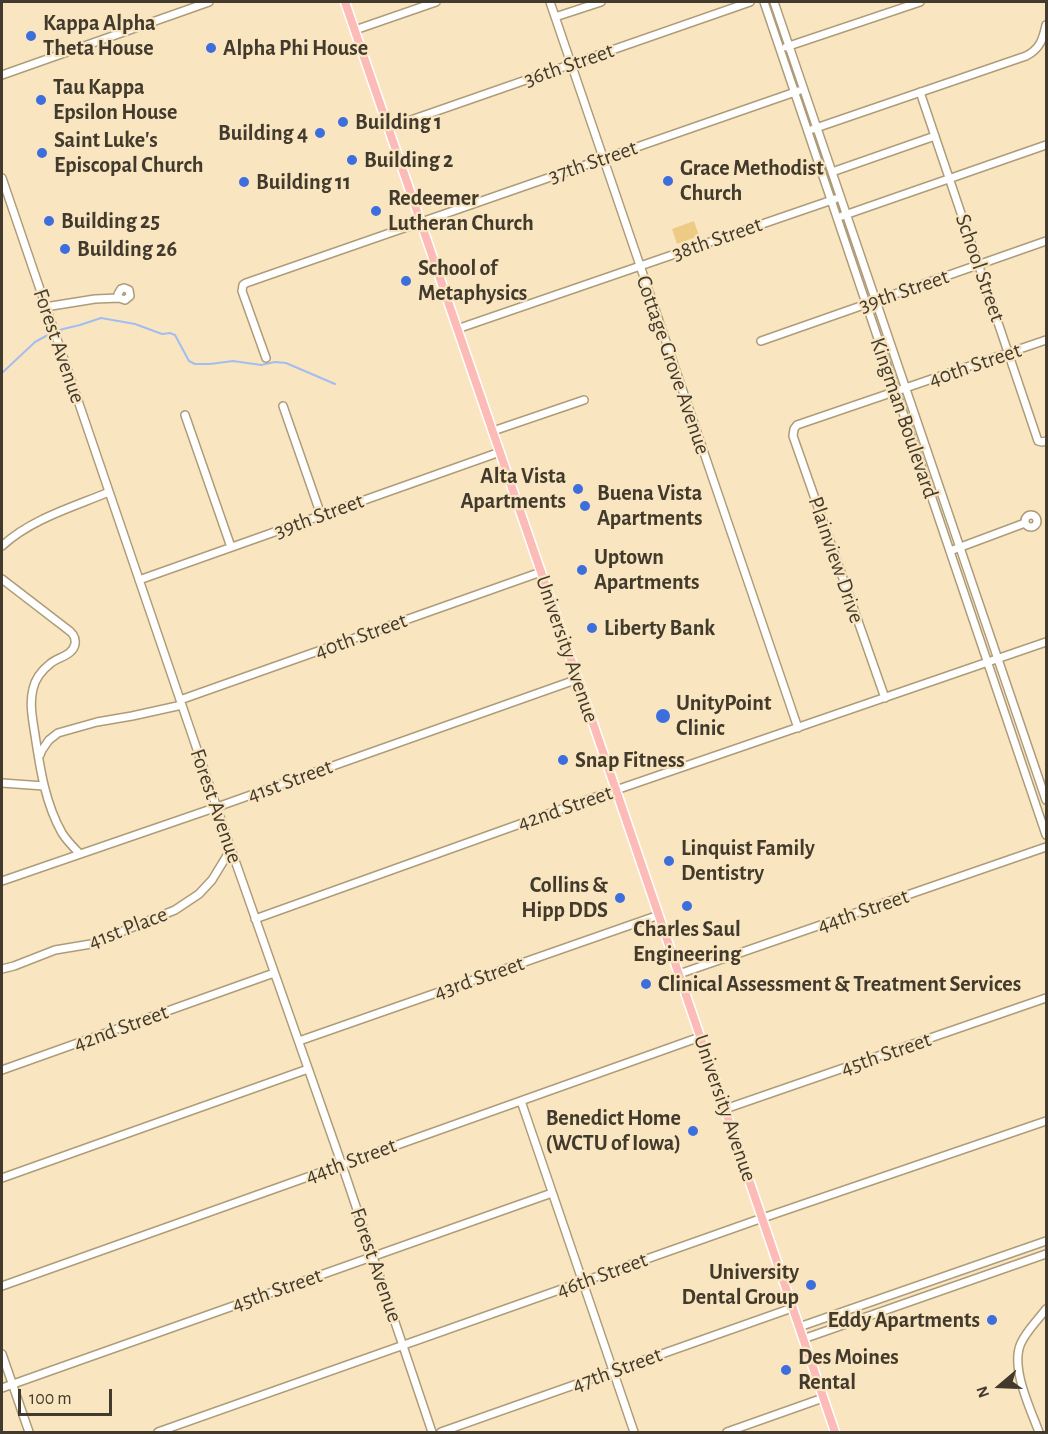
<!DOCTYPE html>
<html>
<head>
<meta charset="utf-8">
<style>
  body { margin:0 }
  #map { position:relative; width:1048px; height:1434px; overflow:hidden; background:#f9e6c1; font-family:"Alegreya Sans",sans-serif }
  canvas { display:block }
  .frame { position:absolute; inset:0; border:3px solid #423a2c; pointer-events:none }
  .north { position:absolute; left:970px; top:1356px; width:60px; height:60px; -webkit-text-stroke:4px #f9e6c1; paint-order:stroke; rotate:251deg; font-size:16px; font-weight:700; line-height:24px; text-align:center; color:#423a2c }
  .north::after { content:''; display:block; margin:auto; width:21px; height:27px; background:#423a2c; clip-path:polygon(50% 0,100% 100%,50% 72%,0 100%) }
  .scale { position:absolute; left:18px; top:1389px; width:94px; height:27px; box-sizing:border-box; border:3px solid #423a2c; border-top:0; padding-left:8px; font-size:18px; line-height:21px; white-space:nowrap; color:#423a2c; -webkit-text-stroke:4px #f9e6c1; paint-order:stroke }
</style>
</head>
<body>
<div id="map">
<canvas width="1048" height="1434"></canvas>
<div class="frame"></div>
<div class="north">N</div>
<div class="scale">100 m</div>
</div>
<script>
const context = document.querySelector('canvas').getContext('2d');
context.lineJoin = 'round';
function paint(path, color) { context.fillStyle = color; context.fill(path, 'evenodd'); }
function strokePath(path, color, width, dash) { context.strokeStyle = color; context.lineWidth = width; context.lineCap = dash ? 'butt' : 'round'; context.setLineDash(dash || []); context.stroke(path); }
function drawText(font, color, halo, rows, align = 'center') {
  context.font = font + ' "Alegreya Sans",sans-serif'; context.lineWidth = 4.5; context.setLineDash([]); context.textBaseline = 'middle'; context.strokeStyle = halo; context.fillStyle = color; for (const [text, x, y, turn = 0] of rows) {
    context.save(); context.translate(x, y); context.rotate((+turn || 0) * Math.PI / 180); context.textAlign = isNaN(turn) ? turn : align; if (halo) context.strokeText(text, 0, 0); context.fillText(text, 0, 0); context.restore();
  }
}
paint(new Path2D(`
  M 694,221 L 699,236 L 677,244 L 672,229 Z`), '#eecb84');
strokePath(new Path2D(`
  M 2,373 L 35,342 L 46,336 L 63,329 L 80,325 L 101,318 L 135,324 L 162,334 L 170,333 L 175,335 L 189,361 L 195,364 L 210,364 L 233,361 L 261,365 L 275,362 L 286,363 L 335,384`), '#a3bdf0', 2);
const minor = new Path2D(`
  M 550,2 L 798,728
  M 764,2 L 1046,835
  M 774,2 L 1046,800
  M 555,17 L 601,2
  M 355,30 L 436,2
  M 786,47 L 920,2
  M 2,75 L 209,2
  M 920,92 L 1038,441 L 1042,442 L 1046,441
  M 388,128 L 750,2
  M 813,129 L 1026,56 C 1040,49 1043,39 1046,25
  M 832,172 L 935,136
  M 2,178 L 231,849 L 342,1165 L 432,1432
  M 842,216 L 1046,145
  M 45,307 L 95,299 L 119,298 L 125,300 L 130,296 L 129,290 L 124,288 L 121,289 L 118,294 L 119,298
  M 457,329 L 835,199
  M 761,341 L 1046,241
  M 266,358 L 242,291 L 243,285 L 246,283 L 798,91
  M 283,406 L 321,515
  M 185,415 L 231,547
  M 493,431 L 584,400
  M1025 521a6 6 0 1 1 12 0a6 6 0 1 1-12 0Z
  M 2,546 C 31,519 73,507 109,492
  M 950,551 L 1025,523
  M 2,579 L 67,629 C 73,633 76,637 75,644 C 73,655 59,657 51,663 C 42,670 35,679 33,689 C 29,704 33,721 35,735 C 40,768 45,803 62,833 C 67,841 74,848 80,854
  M 139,580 L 500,452
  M 885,698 L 793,436 L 794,429 L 797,425 L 1046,340
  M 180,700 L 541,572
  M 40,755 L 42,750 L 49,740 L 58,733 L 65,731 L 97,722 L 132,716 L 182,705
  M 2,783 L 44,786
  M 2,881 L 217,807 L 578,679
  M 255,919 L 584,801 L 1046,642
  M 2,969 L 14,966 L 55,950 L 91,944 L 175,910 L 199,894 L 212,880 L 231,849
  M 679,974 L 1046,847
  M 299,1041 L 659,915
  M 2,1070 L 274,973
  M 521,1101 L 634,1432
  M 725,1109 L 1046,998
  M 2,1178 L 308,1069
  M 2,1286 L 700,1037
  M 799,1327 L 1046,1241
  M 803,1339 L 1046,1254
  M 2,1354 L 29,1432
  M 2,1388 L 552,1193
  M 158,1432 L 754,1221 L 1046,1121
  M 441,1432 L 792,1308
  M 727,1432 L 823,1398
  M 1039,1432 C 1030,1408 1010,1367 1021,1343 C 1027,1330 1038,1320 1046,1309`);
const major = new Path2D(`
  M 345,2 L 616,790 L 835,1432`);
strokePath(minor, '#ae9c79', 10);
strokePath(major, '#fff', 11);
strokePath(minor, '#fff', 7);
strokePath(major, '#fdbbb8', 8);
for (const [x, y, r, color] of [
  [31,36,6,"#3d6ede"],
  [211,48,6,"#3d6ede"],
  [41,100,6,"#3d6ede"],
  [343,122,6,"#3d6ede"],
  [320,133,6,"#3d6ede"],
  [42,153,6,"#3d6ede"],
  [352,160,6,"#3d6ede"],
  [668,181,6,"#3d6ede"],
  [244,182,6,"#3d6ede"],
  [376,211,6,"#3d6ede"],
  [49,221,6,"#3d6ede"],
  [65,249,6,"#3d6ede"],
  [406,281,6,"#3d6ede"],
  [578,489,6,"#3d6ede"],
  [585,506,6,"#3d6ede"],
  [582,570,6,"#3d6ede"],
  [592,628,6,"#3d6ede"],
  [663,716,8,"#3d6ede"],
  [563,760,6,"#3d6ede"],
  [669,861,6,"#3d6ede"],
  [620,898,6,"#3d6ede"],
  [687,906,6,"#3d6ede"],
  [646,984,6,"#3d6ede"],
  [693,1131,6,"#3d6ede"],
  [811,1285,6,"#3d6ede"],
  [992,1320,6,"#3d6ede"],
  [786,1370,6,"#3d6ede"]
]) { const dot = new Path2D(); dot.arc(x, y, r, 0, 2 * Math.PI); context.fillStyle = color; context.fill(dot); strokePath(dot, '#f9e6c1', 2); }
drawText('bold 22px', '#423a2c', '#f9e6c1', [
  ["Kappa Alpha",43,23],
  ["Theta House",43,48],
  ["Alpha Phi House",223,48],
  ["Tau Kappa",53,87],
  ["Epsilon House",53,112],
  ["Building 1",355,122],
  ["Building 4",308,133,"right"],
  ["Saint Luke's",54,140],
  ["Episcopal Church",54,165],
  ["Building 2",364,160],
  ["Grace Methodist",680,168],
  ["Church",680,193],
  ["Building 11",256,182],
  ["Redeemer",388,198],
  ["Lutheran Church",388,223],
  ["Building 25",61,221],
  ["Building 26",77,249],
  ["School of",418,268],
  ["Metaphysics",418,293],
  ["Alta Vista",566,476,"right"],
  ["Apartments",566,501,"right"],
  ["Buena Vista",597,493],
  ["Apartments",597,518],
  ["Uptown",594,557],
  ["Apartments",594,582],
  ["Liberty Bank",604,628],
  ["UnityPoint",676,703],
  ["Clinic",676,728],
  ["Snap Fitness",575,760],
  ["Linquist Family",681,848],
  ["Dentistry",681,873],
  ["Collins &",608,885,"right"],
  ["Hipp DDS",608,910,"right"],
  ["Charles Saul",687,929,"center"],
  ["Engineering",687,954,"center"],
  ["Clinical Assessment & Treatment Services",658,984],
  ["Benedict Home",681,1118,"right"],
  ["(WCTU of Iowa)",681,1143,"right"],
  ["University",799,1272,"right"],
  ["Dental Group",799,1297,"right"],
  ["Eddy Apartments",980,1320,"right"],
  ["Des Moines",798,1357],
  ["Rental",798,1382]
], 'left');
drawText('22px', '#423a2c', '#f9e6c1', [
  ["36th Street",569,65,-19],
  ["37th Street",593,162,-19],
  ["38th Street",717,239,-19],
  ["School Street",980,268,71],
  ["39th Street",904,291,-19],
  ["Forest Avenue",59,346,71],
  ["Cottage Grove Avenue",673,365,71],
  ["40th Street",975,365,-19],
  ["Kingman Boulevard",904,418,71],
  ["39th Street",319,516,-20],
  ["Plainview Drive",836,560,71],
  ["40th Street",361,636,-20],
  ["University Avenue",567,649,71],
  ["41st Street",290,781,-20],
  ["Forest Avenue",216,806,71],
  ["42nd Street",565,808,-19],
  ["44th Street",863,911,-19],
  ["41st Place",128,928,-21],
  ["43rd Street",479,978,-19],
  ["42nd Street",121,1028,-20],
  ["45th Street",886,1054,-19],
  ["University Avenue",725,1108,71],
  ["44th Street",351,1161,-20],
  ["Forest Avenue",376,1265,71],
  ["46th Street",602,1275,-20],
  ["45th Street",277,1290,-19],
  ["47th Street",617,1370,-20]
]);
</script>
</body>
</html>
